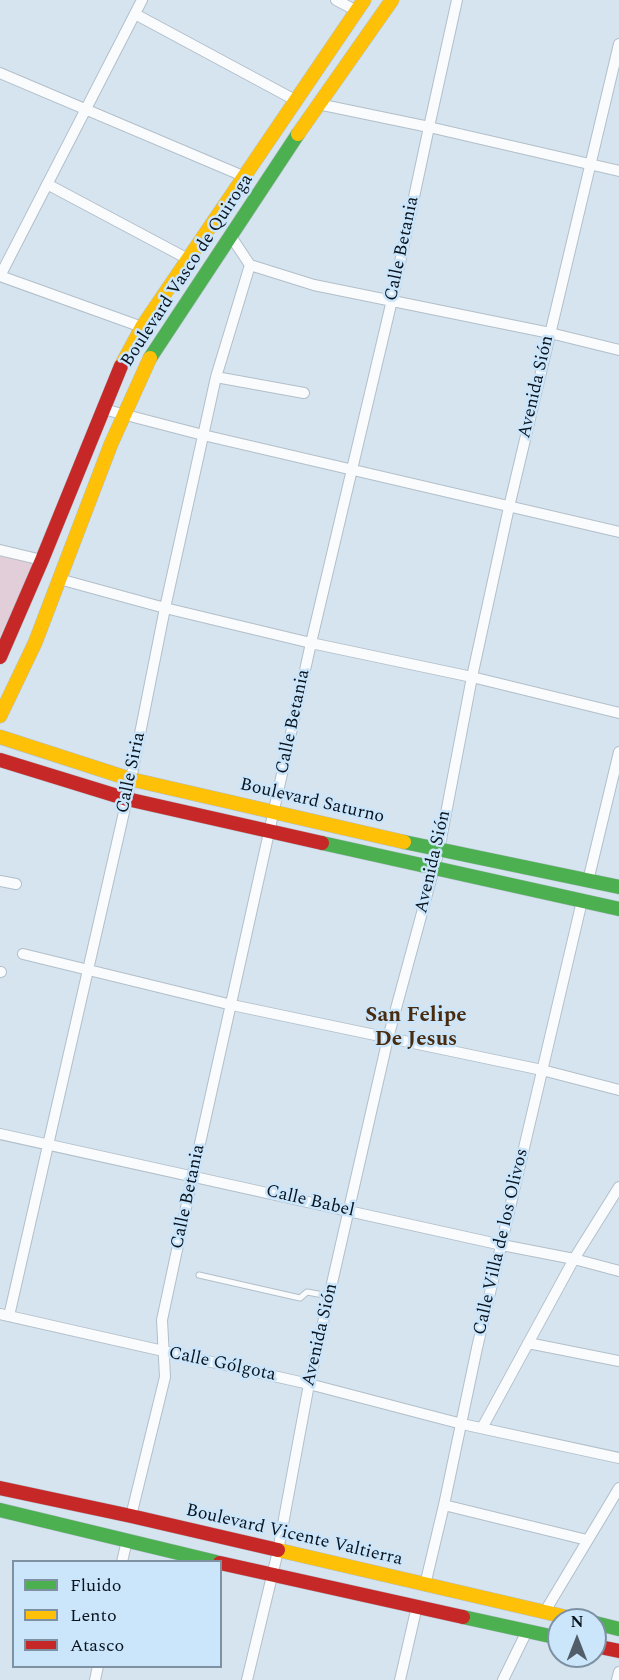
<!DOCTYPE html>
<html>
<head>
<meta charset="utf-8">
<style>
  body { margin:0 }
  #map { position:relative; width:619px; height:1680px; overflow:hidden; background:#d6e4f0; font-family:Spectral,serif }
  canvas { display:block }
  .legend { position:absolute; left:12px; top:1560px; width:210px; height:108px; box-sizing:border-box; background:#cbe5fb; border:2px solid #7d91a3; margin:0; padding:8px 10px; list-style:none; font-size:18px; color:#09141e }
  .legend li { display:flex; align-items:center; gap:12px; height:30px }
  .legend b { width:30px; border:2px solid #7d91a3 }
  .north { position:absolute; left:547px; top:1608px; width:60px; height:60px; box-sizing:border-box; background:#cbe5fb; border:2px solid #7d91a3; border-radius:50%; rotate:0deg; font-size:16px; font-weight:700; line-height:24px; text-align:center; color:#09141e }
  .north::after { content:''; display:block; margin:auto; width:21px; height:27px; background:#515d68; clip-path:polygon(50% 0,100% 100%,50% 72%,0 100%) }
</style>
</head>
<body>
<div id="map">
<canvas width="619" height="1680"></canvas>
<ul class="legend">
<li><b style="height:8px;background:#4caf50"></b>Fluido</li>
<li><b style="height:8px;background:#ffc107"></b>Lento</li>
<li><b style="height:8px;background:#c62828"></b>Atasco</li>
</ul>
<div class="north">N</div>
</div>
<script>
const context = document.querySelector('canvas').getContext('2d');
context.lineJoin = 'round';
function paint(path, color) { context.fillStyle = color; context.fill(path, 'evenodd'); }
function strokePath(path, color, width, dash) { context.strokeStyle = color; context.lineWidth = width; context.lineCap = dash ? 'butt' : 'round'; context.setLineDash(dash || []); context.stroke(path); }
function drawText(font, color, halo, rows, align = 'center') {
  context.font = font + ' Spectral,serif'; context.lineWidth = 5; context.setLineDash([]); context.textBaseline = 'middle'; context.strokeStyle = halo; context.fillStyle = color; for (const [text, x, y, turn = 0] of rows) {
    context.save(); context.translate(x, y); context.rotate((+turn || 0) * Math.PI / 180); context.textAlign = isNaN(turn) ? turn : align; if (halo) context.strokeText(text, 0, 0); context.fillText(text, 0, 0); context.restore();
  }
}
paint(new Path2D(`
  M 0,554 L 35,563 L 0,636 Z`), '#e2ced9');
const lane = new Path2D(`
  M 199,1275 L 300,1298 L 307,1292 L 329,1296`);
const street = new Path2D(`
  M 336,0 L 357,11
  M 135,14 L 295,100
  M 0,73 L 243,176
  M 318,104 L 429,127 L 619,171
  M 47,184 L 188,259
  M 250,265 L 314,285 L 550,333 L 619,350
  M 0,276 L 142,0
  M 0,276 L 142,327
  M 216,377 L 304,393
  M 103,409 L 203,435 L 619,532
  M 0,550 L 42,560
  M 59,579 L 165,608 L 311,643 L 472,677 L 619,713
  M 0,881 L 16,884
  M 588,881 L 619,752
  M 23,954 L 232,1005 L 542,1070 L 619,1090
  M 0,972 L 1,972
  M 0,1134 L 502,1245 L 574,1259 L 619,1271
  M 0,1314 L 309,1384 L 462,1424 L 619,1458
  M 9,1316 L 127,799 L 165,608 L 216,377 L 250,265 L 230,235
  M 528,1343 L 619,1361
  M 482,1428 L 574,1259 L 619,1187
  M 444,1505 L 587,1540
  M 131,1516 L 165,1377 L 162,1320 L 193,1175 L 311,643 L 392,300 L 429,127 L 457,0
  M 122,1562 L 127,1540
  M 425,1585 L 444,1505 L 477,1348 L 582,901
  M 544,1613 L 619,1488
  M 95,1680 L 98,1666
  M 247,1680 L 278,1551 L 309,1384 L 388,1038 L 439,850 L 472,677 L 509,507 L 619,44
  M 400,1680 L 417,1606
  M 503,1680 L 527,1631
  M 617,1680 L 619,1672`);
const fast = new Path2D(`
  M 150,358 L 298,134
  M 404,842 L 619,887
  M 322,843 L 619,909
  M 0,1510 L 216,1562
  M 463,1617 L 559,1638
  M 595,1623 L 619,1629`);
const slow = new Path2D(`
  M 298,134 L 392,0
  M 121,366 L 142,327 L 364,0
  M 0,716 L 35,643 L 111,444 L 150,358
  M 0,737 L 130,779 L 404,842
  M 278,1550 L 579,1620`);
const jam = new Path2D(`
  M 0,657 L 42,560 L 121,366
  M 0,760 L 127,799 L 322,843
  M 0,1488 L 131,1516 L 278,1550
  M 220,1563 L 463,1617
  M 595,1646 L 619,1651`);
strokePath(lane, '#b2bfc9', 7);
strokePath(street, '#b2bfc9', 12);
strokePath(fast, '#b2bfc9', 15);
strokePath(slow, '#b2bfc9', 15);
strokePath(jam, '#b2bfc9', 15);
strokePath(lane, '#f9fbfd', 5);
strokePath(street, '#f9fbfd', 10);
strokePath(fast, '#4caf50', 14);
strokePath(slow, '#ffc107', 14);
strokePath(jam, '#c62828', 14);
drawText('18px', '#09141e', '#cbe5fb', [
  ["Calle Betania",403,249,-78],
  ["Boulevard Vasco de Quiroga",188,271,-57],
  ["Avenida Sión",537,387,-77],
  ["Calle Betania",294,722,-78],
  ["Calle Siria",132,773,-78],
  ["Boulevard Saturno",312,802,13],
  ["Avenida Sión",434,862,-77],
  ["Calle Betania",189,1197,-78],
  ["Calle Babel",310,1202,13],
  ["Calle Villa de los Olivos",502,1242,-77],
  ["Avenida Sión",321,1335,-77],
  ["Calle Gólgota",222,1365,12],
  ["Boulevard Vicente Valtierra",294,1536,13]
]);
drawText('bold 21px', '#492c0f', '#cbe5fb', [
  ["San Felipe",416,1017],
  ["De Jesus",416,1041]
]);
</script>
</body>
</html>
